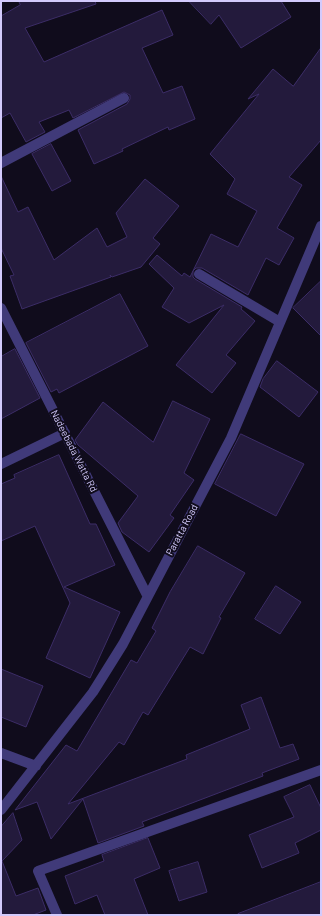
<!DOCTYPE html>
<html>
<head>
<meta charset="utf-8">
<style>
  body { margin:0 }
  #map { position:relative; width:322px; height:916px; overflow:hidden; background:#100c1c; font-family:Barlow,sans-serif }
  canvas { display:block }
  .frame { position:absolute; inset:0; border:2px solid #d3cafc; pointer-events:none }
</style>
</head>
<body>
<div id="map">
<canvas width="322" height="916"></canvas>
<div class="frame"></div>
</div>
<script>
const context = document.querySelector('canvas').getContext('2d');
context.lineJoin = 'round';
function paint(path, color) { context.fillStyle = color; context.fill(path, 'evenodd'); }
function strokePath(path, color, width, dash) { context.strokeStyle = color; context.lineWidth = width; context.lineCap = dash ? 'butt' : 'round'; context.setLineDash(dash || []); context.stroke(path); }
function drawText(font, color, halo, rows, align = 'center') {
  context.font = font + ' Barlow,sans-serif'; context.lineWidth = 4; context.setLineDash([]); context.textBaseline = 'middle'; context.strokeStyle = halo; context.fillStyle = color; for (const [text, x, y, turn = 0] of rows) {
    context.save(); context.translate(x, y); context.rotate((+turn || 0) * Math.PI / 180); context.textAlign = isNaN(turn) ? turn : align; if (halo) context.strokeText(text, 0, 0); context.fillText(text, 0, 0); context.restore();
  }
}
const building = new Path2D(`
  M 19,1 L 95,1 L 96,4 L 25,28 L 44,62 L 162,10 L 173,35 L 142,48 L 163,93 L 182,86 L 195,119 L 169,130 L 168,127 L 122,149 L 123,151 L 94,164 L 78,130 L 127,104 L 130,99 L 130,95 L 124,92 L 73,118 L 69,110 L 39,122 L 45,132 L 26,142 L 10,113 L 1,118 L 1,16 L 20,5 Z
  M 189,1 L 281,1 L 291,17 L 241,48 L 219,15 L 211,24 Z
  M 321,48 L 321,140 L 289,177 L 302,185 L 277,228 L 294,238 L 279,265 L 266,258 L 248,295 L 202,268 L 196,268 L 193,271 L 193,277 L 195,279 L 242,307 L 241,309 L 255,321 L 226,355 L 236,363 L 212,393 L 176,365 L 224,305 L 189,323 L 162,307 L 174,288 L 149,264 L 157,255 L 182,276 L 184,273 L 190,277 L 211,234 L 238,247 L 257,211 L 227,194 L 235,179 L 210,154 L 259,94 L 248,99 L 273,69 L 293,86 Z
  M 51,144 L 71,181 L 52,191 L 32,154 Z
  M 1,176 L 18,212 L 28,207 L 54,260 L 97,228 L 107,247 L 127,237 L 116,213 L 145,179 L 179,206 L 153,238 L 160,244 L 141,267 L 112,277 L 110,275 L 111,277 L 22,309 L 10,276 L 14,275 L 1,248 Z
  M 321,281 L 321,336 L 293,308 Z
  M 120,294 L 148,346 L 59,393 L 57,389 L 51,392 L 26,343 Z
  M 15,349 L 40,398 L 1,419 L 1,357 Z
  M 277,361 L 318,392 L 299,417 L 260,387 L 263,379 Z
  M 173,401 L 210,419 L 184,473 L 194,480 L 170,515 L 174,518 L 149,552 L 122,532 L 118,523 L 138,496 L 78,445 L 75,440 L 103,402 L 153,442 Z
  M 241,434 L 304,464 L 276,516 L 215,484 Z
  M 59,455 L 90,524 L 96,524 L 115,565 L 64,587 L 120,612 L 90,678 L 46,658 L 70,603 L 35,526 L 1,541 L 1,484 L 15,478 L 14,475 Z
  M 198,546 L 245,573 L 219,617 L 221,618 L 203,654 L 190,647 L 148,715 L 143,712 L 124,745 L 119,742 L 68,804 L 187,759 L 186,755 L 250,729 L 241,705 L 261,697 L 280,748 L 293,744 L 299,759 L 262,773 L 263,776 L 142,822 L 144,826 L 98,843 L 83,799 L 51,839 L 37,802 L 15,810 L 66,745 L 77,751 L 131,660 L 137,663 L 156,631 L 152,628 L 170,592 Z
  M 276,586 L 301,602 L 280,634 L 255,619 Z
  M 1,669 L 43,686 L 26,727 L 1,717 Z
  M 310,785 L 321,808 L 321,830 L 295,843 L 299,853 L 262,868 L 249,835 L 294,817 L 284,797 Z
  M 13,813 L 22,840 L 2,861 L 16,896 L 38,888 L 46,910 L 33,915 L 1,915 L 1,827 Z
  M 148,838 L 160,868 L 134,879 L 148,915 L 105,915 L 97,895 L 75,904 L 65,876 L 104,861 L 102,855 Z
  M 198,862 L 207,892 L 179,901 L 169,871 Z
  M 321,882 L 321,915 L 238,915 L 238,914 Z`);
paint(building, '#231a3c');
strokePath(building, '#3c2d67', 1);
strokePath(new Path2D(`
  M 1,163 L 124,98
  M 199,274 L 280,322
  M 1,308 L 147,595
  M 1,464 L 65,433
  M 1,753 L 36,766
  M 1,810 L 93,692 L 123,644 L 231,438 L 321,226
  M 57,915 L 38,871 L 321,770`), '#403a79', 10);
drawText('10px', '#d3cafc', '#100c1c', [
  ["Nadeebada Watta Rd",74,451,63],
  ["Paratta Road",182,530,-62]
]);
</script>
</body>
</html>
